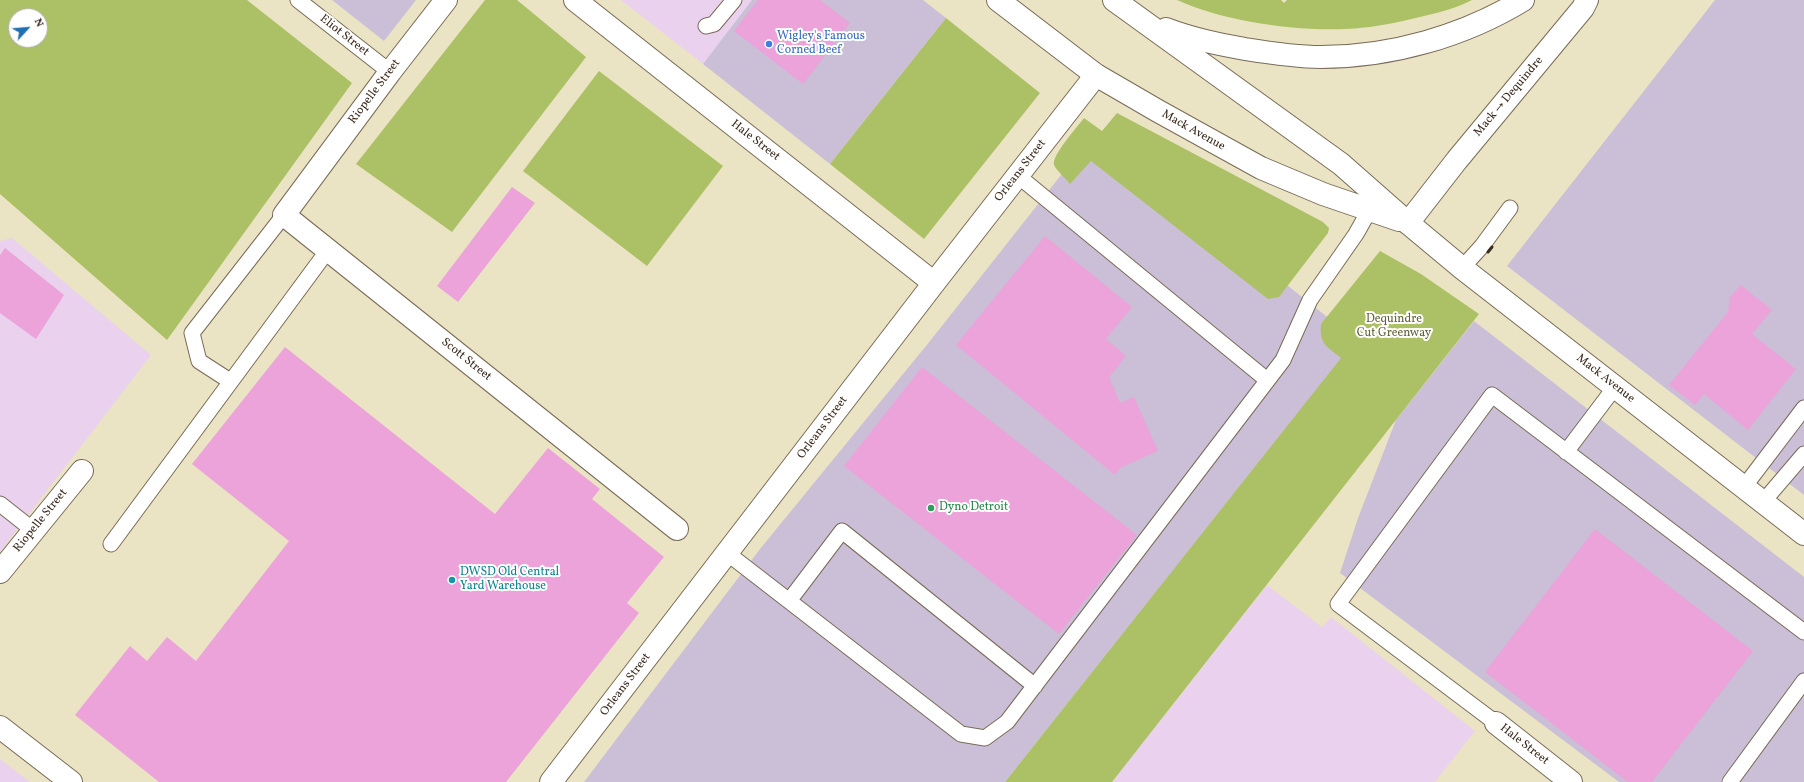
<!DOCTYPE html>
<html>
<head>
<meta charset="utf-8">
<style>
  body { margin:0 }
  #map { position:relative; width:1804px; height:782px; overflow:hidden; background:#ebe4c4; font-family:Vollkorn,serif }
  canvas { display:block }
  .north { position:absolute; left:8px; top:8px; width:40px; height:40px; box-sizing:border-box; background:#fff; border:1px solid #b1aaa5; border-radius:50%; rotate:64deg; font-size:11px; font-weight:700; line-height:16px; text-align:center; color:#3b2a1e }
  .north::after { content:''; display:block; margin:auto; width:14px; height:18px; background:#1f6fb2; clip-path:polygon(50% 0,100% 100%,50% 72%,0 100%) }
</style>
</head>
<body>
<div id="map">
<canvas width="1804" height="782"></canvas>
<div class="north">N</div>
</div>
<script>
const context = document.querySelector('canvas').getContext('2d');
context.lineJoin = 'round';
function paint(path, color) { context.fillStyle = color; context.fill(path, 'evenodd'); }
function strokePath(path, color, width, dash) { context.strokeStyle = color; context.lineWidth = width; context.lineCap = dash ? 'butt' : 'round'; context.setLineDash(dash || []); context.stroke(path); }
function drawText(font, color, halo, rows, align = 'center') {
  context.font = font + ' Vollkorn,serif'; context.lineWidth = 4; context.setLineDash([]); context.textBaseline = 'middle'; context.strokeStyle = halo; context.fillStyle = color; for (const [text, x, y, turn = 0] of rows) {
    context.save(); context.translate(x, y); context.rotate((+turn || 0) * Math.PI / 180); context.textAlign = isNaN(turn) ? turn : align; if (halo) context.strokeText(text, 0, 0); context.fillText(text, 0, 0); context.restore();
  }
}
paint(new Path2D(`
  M 621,0 L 752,0 L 703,64 Z
  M 12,238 L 151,355 L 0,552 L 0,241 Z
  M 1267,585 L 1322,627 L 1331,617 L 1475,731 L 1435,782 L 1112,782 Z
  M 0,759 L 30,782 L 0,782 Z`), '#ead1ed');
paint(new Path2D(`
  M 332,0 L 416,0 L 384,41 Z
  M 752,0 L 923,0 L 946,18 L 830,164 L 703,64 Z
  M 1715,0 L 1804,0 L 1804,495 L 1507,266 Z
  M 1095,132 L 1356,340 L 1005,782 L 584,782 L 760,549 L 930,341 Z
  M 1474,321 L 1804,577 L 1804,782 L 1619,782 L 1340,573 L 1358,518 L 1396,420 Z`), '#cabfd7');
paint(new Path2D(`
  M 0,0 L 247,0 L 352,83 L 167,340 L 0,194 ZM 16,16 L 40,16 L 40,40 L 16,40 Z
  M 485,0 L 517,0 L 586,57 L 452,232 L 356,164 Z
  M 1177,0 L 1281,0 L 1284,3 L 1287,0 L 1472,0 C 1457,8 1441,12 1424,16 C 1410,19 1396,23 1382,25 C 1324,36 1231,25 1177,0 Z
  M 946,18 L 1040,93 L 924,239 L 830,164 Z
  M 599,71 L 723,166 L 647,266 L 523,171 Z
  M 1117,113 L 1323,222 L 1329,228 L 1328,233 L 1279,297 L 1268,299 L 1091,161 L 1070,184 C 1065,178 1057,171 1054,165 C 1051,156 1078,126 1084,118 L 1102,131 Z
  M 1380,251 L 1421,274 L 1479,314 L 1112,782 L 1005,782 L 1341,358 C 1327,346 1319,345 1321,324 Z`), '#acc165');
paint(new Path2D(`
  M 758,0 L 820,0 L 850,23 L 803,84 L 734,31 Z
  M 512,187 L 535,203 L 458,302 L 437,286 Z
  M 1045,236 L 1132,307 L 1106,339 L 1126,356 L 1109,377 L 1120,403 L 1134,397 L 1158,451 L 1120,468 L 1115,475 L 956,345 Z
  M 5,248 L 64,295 L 36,339 L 0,313 L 0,255 Z
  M 1741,285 L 1772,310 L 1752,334 L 1796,369 L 1748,430 L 1704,394 L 1695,405 L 1669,385 L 1728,312 L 1730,297 Z
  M 285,347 L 495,514 L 548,448 L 600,489 L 592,499 L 664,557 L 627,603 L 639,613 L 506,782 L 159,782 L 75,715 L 130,646 L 147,661 L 167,637 L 196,661 L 289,541 L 192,464 Z
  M 922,367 L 1137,535 L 1059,634 L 844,466 Z
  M 1595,529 L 1753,651 L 1652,782 L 1628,782 L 1485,672 Z`), '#eba3d9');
const service = new Path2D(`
  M 298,0 L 390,72
  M 706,26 L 714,24 L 734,0
  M 1017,175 L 1267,380
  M 1462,268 L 1482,246 L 1510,208
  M 230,381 L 199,361 L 192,333 L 284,215
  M 1566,452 L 1615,387
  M 1744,487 L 1804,408
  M 1763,502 L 1804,454
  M 0,504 L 33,530
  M 111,544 L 328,250
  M 727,553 L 961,734 L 985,738 L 1007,722 L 1283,360 L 1310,300 L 1356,234 L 1374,202
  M 789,601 L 842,531 L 1035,686
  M 1496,723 L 1338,604 L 1492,395 L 1804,632
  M 1730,782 L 1804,681`);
const minor = new Path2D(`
  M 446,0 L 390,72 L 284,215 L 677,529
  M 575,0 L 934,283
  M 0,572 L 82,471
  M 1496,723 L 1571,782
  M 0,727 L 71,782
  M 551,782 L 934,283 L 1096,75`);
const tertiary = new Path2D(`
  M 1408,223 L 1457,160 L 1583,8 L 1587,0`);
const secondary = new Path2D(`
  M 998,0 L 1096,75 L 1158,111 L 1261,168 L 1323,194 L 1399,220
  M 1114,0 L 1341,164 L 1408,223 L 1462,268 L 1804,534
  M 1166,29 C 1192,39 1218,44 1245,49 C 1270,53 1296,57 1321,57 C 1391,57 1464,36 1523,0`);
strokePath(service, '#796b58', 17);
strokePath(minor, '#796b58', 24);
strokePath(tertiary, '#796b58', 24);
strokePath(secondary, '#796b58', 24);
strokePath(service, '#fff', 15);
strokePath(minor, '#fff', 22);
strokePath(tertiary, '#fff', 22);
strokePath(secondary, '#fff', 22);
strokePath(new Path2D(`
  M 1488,252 L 1492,247`), '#3b2a1e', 3);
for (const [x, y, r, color] of [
  [769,44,4,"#3f7fe0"],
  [931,508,4,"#2e9e5b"],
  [452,580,4,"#0f9aa8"]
]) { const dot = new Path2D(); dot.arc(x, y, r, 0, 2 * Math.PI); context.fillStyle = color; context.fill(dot); strokePath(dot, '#fff', 1.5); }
drawText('12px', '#3b2a1e', '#fff', [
  ["Eliot Street",344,36,38],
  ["Riopelle Street",375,92,-53],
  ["Mack → Dequindre",1509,97,-50],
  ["Mack Avenue",1193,131,29],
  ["Hale Street",755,141,38],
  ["Orleans Street",1021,171,-52],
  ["Scott Street",466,360,39],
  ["Mack Avenue",1605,379,38],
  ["Orleans Street",823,428,-53],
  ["Riopelle Street",41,521,-51],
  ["Orleans Street",626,685,-53],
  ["Hale Street",1524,745,38]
]);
drawText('12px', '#366cbe', '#fff', [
  ["Wigley's Famous",777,37],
  ["Corned Beef",777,51]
], 'left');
drawText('12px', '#635f37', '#fff', [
  ["Dequindre",1394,320],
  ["Cut Greenway",1394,334]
]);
drawText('12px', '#27864d', '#fff', [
  ["Dyno Detroit",939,508]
], 'left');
drawText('12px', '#0d838f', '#fff', [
  ["DWSD Old Central",460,573],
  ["Yard Warehouse",460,587]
], 'left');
</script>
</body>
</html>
